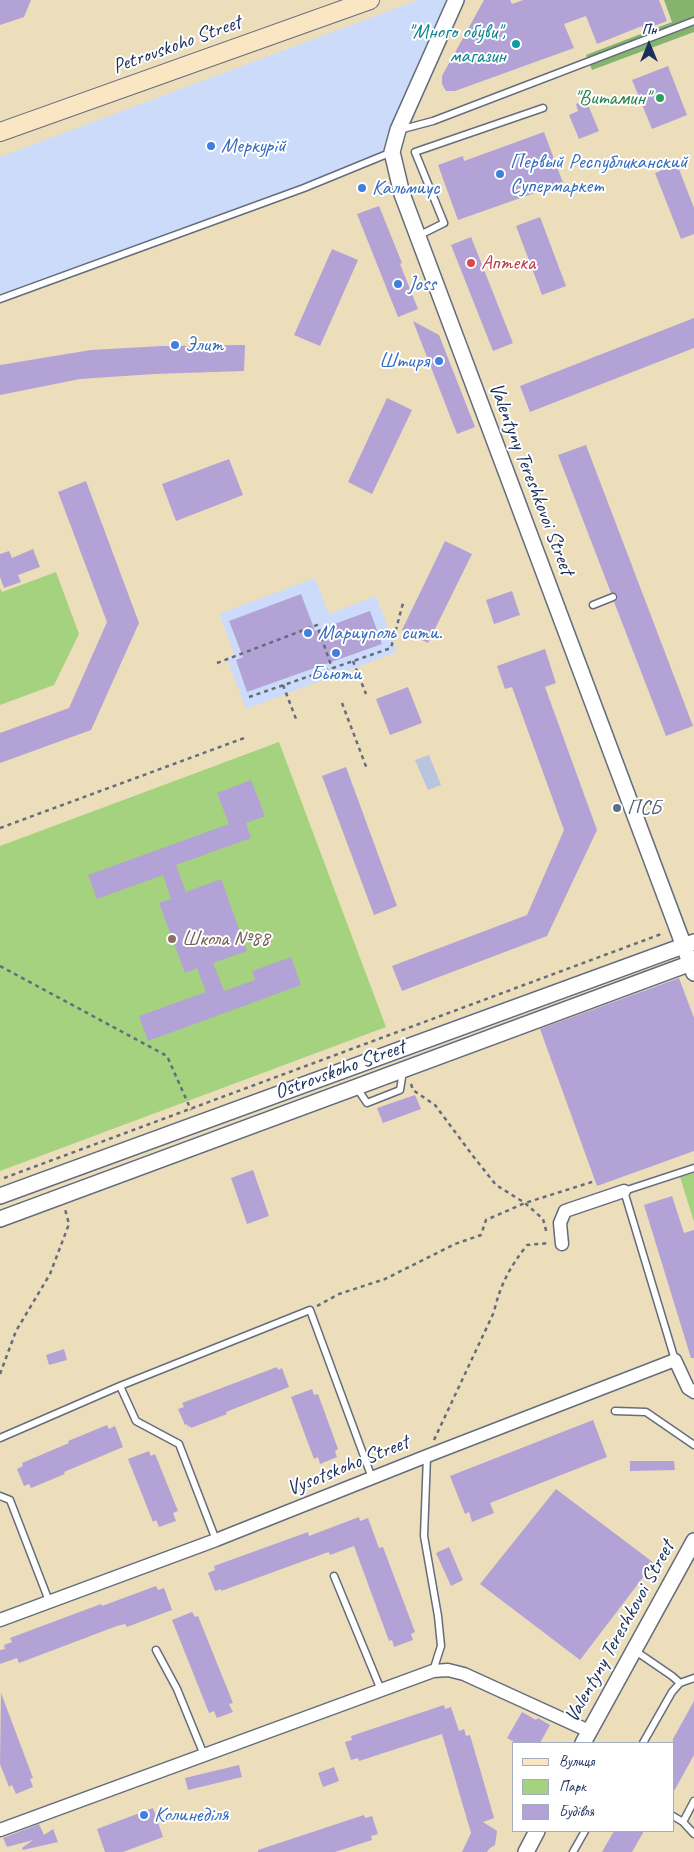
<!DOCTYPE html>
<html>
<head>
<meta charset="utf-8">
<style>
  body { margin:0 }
  #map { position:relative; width:694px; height:1852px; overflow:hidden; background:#ecdeba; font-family:Caveat,sans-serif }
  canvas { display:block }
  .legend { position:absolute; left:512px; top:1742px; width:162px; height:90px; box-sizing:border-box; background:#fff; border:1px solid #a4acbf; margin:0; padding:6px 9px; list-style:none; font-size:15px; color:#1b2f5e }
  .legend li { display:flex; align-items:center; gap:10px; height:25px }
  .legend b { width:25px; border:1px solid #a4acbf }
  .north { position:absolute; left:624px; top:20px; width:50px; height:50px; -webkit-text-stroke:4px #fff; paint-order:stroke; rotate:0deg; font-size:14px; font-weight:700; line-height:20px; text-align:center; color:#1b2f5e }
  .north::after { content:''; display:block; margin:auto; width:18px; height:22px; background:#1b2f5e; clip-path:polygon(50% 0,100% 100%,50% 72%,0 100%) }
</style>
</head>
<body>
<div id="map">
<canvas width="694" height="1852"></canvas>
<ul class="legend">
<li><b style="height:6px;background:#fbe6c4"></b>Вулиця</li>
<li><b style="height:14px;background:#a5d27e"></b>Парк</li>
<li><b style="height:14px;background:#b3a2d6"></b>Будівля</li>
</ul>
<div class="north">Пн</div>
</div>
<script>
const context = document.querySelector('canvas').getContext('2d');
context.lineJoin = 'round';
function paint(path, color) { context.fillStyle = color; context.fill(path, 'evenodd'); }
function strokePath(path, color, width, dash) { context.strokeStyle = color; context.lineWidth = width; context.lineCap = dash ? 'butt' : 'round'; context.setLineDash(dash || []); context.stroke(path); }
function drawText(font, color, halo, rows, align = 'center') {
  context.font = font + ' Caveat,sans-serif'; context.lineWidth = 4; context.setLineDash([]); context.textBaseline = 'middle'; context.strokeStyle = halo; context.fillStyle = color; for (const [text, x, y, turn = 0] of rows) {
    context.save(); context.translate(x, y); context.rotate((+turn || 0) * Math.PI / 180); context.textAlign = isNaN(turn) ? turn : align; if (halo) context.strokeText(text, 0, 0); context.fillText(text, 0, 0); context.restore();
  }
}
paint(new Path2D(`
  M 418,0 L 456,0 L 392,152 L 0,299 L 0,157 Z
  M 315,578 L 329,614 L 376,596 L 397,652 L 246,709 L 227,659 L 235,656 L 219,614 Z`), '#cddbfa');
paint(new Path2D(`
  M 429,755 L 441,785 L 428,790 L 415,760 Z`), '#b9c5de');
paint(new Path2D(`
  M 56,572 L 79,634 L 54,685 L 0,705 L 0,588 L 2,592 Z
  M 279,742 L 386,1027 L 0,1171 L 0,846 Z
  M 694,1173 L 694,1222 L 680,1177 Z`), '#a5d27e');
paint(new Path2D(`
  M 664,0 L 694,0 L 694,32 L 592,70 L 586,55 L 672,22 Z`), '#84b46d');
paint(new Path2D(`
  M 0,0 L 31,0 L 24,17 L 0,25 Z
  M 484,0 L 510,0 L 512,4 L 523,0 L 659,0 L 667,21 L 643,30 L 642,26 L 597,44 L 586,16 L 564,24 L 574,48 L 455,91 L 446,91 L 442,84 L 442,76 Z
  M 668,66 L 687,115 L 652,129 L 632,80 Z
  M 586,100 L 599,131 L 579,139 L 569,115 L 578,111 L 576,104 Z
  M 544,132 L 563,183 L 458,220 L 438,165 L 463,156 L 464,161 Z
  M 677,164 L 694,208 L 694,234 L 681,239 L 655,173 Z
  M 379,206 L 402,263 L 400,264 L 418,309 L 398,317 L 357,214 Z
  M 540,217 L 566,286 L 542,295 L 516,226 Z
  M 471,237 L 513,343 L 493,351 L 451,245 Z
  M 332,249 L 358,260 L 320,346 L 294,335 Z
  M 694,318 L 694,348 L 530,412 L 520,386 Z
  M 413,321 L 439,335 L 475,427 L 457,434 Z
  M 245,345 L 244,371 L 154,374 L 80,379 L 0,395 L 0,365 L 91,350 L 162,346 Z
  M 387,398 L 412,410 L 372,494 L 348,482 Z
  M 586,445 L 693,726 L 666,736 L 614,602 L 617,600 L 618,596 L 616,593 L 611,593 L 558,455 Z
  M 229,459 L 243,495 L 176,521 L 162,484 Z
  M 86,481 L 139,623 L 91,730 L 0,763 L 0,733 L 69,708 L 107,622 L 58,492 Z
  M 445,541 L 472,554 L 428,643 L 402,630 Z
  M 33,549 L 40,567 L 18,575 L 21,582 L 4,588 L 0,577 L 0,554 L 9,551 L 12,558 Z
  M 512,591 L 520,615 L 494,624 L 486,600 Z
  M 301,594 L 315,631 L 370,611 L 382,644 L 247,692 L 236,660 L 243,657 L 229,621 Z
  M 545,649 L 556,683 L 545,687 L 597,830 L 547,936 L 402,991 L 392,966 L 527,915 L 564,830 L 512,687 L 505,689 L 497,666 Z
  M 408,687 L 422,723 L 390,735 L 376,699 Z
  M 346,767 L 397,906 L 374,915 L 322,776 Z
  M 251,780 L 265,816 L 246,823 L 251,838 L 176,865 L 186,892 L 221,879 L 247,951 L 213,963 L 224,991 L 255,980 L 252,971 L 291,957 L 301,985 L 148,1041 L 139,1016 L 206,992 L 197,968 L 185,973 L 159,903 L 171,899 L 163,875 L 97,899 L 88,875 L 229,824 L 217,793 Z
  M 679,978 L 694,1018 L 694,1151 L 597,1186 L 540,1029 Z
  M 415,1095 L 421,1109 L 383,1123 L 377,1108 Z
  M 253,1170 L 269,1216 L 247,1224 L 231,1178 Z
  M 672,1196 L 684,1233 L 694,1230 L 694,1358 L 691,1358 L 644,1205 Z
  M 64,1349 L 67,1360 L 49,1365 L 46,1355 Z
  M 277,1367 L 278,1370 L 282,1368 L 289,1387 L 226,1412 L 227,1414 L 191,1428 L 190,1426 L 188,1427 L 187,1424 L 185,1425 L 178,1409 L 184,1407 L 182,1403 Z
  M 312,1389 L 314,1395 L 318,1394 L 338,1449 L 335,1451 L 337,1457 L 320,1464 L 318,1457 L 314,1459 L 291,1397 Z
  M 593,1420 L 607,1457 L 490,1503 L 494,1513 L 472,1522 L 469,1512 L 465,1514 L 450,1476 Z
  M 107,1425 L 109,1429 L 115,1426 L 123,1447 L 64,1472 L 65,1474 L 31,1488 L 29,1484 L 24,1486 L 17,1469 L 23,1466 L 22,1463 L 69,1443 L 68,1441 Z
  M 149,1451 L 151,1456 L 155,1454 L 178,1511 L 173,1513 L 176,1521 L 159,1527 L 156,1520 L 153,1522 L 128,1459 Z
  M 630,1461 L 674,1461 L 675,1470 L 630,1471 Z
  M 556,1489 L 654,1563 L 580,1660 L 480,1584 Z
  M 359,1517 L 360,1521 L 368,1518 L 379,1548 L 383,1547 L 415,1632 L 411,1634 L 413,1640 L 394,1647 L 392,1640 L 389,1641 L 354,1546 L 330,1555 L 329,1552 L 323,1554 L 221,1591 L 221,1589 L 215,1591 L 208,1573 L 215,1570 L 214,1566 L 308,1532 L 309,1536 Z
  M 449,1547 L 463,1580 L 451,1586 L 436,1553 Z
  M 156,1586 L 158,1590 L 164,1588 L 172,1610 L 127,1627 L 125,1624 L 117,1626 L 19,1663 L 17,1658 L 0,1664 L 0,1650 L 5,1649 L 4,1645 L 12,1642 L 10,1638 L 101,1604 L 102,1606 Z
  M 192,1612 L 195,1617 L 198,1616 L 233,1703 L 229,1704 L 233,1712 L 217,1718 L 214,1711 L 209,1713 L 172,1620 Z
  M 1,1693 L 33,1778 L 30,1779 L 33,1787 L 16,1794 L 12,1785 L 9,1787 L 0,1764 Z
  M 694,1701 L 694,1755 L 673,1793 L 673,1739 Z
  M 444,1705 L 445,1709 L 451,1707 L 459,1731 L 464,1729 L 466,1736 L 470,1735 L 484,1783 L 494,1818 L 483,1822 L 497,1831 L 495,1845 L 489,1849 L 487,1852 L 462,1852 L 471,1833 L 442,1734 L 359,1761 L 358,1758 L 351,1760 L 345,1742 L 352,1740 L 351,1736 Z
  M 522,1712 L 536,1720 L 538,1718 L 550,1725 L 540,1743 L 516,1743 L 507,1738 Z
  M 239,1765 L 242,1777 L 188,1790 L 185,1778 Z
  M 334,1767 L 339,1781 L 323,1787 L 318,1773 Z
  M 153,1808 L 163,1837 L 123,1852 L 105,1852 L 97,1829 Z
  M 364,1815 L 365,1818 L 372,1816 L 378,1834 L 371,1836 L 372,1840 L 335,1852 L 258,1852 L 258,1850 Z
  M 39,1824 L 44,1835 L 53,1829 L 58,1842 L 23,1850 L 22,1848 L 33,1840 L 7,1847 L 3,1838 Z
  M 614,1831 L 644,1831 L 632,1852 L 602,1852 Z`), '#b3a2d6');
const service = new Path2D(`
  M 399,130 L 433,121 L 694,21
  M 418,236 L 444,223 L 415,152 L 543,108
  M 0,299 L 304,188 L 392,152
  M 593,605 L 613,597
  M 357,1088 L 367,1103 L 400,1090 L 403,1071
  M 675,1360 L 624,1191 L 694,1168
  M 120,1386 L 136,1421 L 179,1444 L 216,1540
  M 615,1411 L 646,1412 L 694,1445
  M 0,1438 L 120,1386 L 310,1310 L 372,1478
  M 427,1456 L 424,1536 L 438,1616 L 441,1646 L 433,1671
  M 0,1496 L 10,1500 L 49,1601
  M 334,1576 L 381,1690
  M 156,1650 L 177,1689 L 204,1755
  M 634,1650 L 672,1676 L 680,1683
  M 643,1743 L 672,1692 L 680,1683 L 694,1678
  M 673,1816 L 683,1822 L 694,1834
  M 683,1822 L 694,1801
  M 573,1852 L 585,1831`);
const minor = new Path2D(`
  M 562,1244 L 560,1223 L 565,1211 L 624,1191
  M 0,1620 L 216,1540 L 427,1456 L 675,1360 L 688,1388 L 694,1392
  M 0,1830 L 433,1671 L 448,1670 L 464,1674 L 589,1731`);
const tertiary = new Path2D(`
  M 456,0 L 398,130 L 392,152 L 402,194 L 694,973
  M 0,1196 L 694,942
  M 0,1219 L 694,962
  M 583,1743 L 694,1541
  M 526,1852 L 537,1831`);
const secondary = new Path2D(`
  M 0,132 L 370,0`);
strokePath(service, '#646c7e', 9);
strokePath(minor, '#646c7e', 15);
strokePath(tertiary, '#646c7e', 18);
strokePath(secondary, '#646c7e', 20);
strokePath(new Path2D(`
  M 353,661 L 366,694
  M 217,663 L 317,625 L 332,668
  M 283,685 L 296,719
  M 249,697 L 391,648 L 403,603
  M 342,703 L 367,769
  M 0,828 L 247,737
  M 0,966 L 167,1056 L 191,1110
  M 411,1084 L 413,1090 L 435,1105 L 473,1156 L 496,1185 L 525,1203 L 543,1219 L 547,1234
  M 4,1178 L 664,933
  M 317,1306 L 339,1294 L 385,1279 L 455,1244 L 481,1235 L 486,1220 L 525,1203 L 595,1181
  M 0,1374 L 16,1331 L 50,1274 L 69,1224 L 65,1209
  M 434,1440 L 494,1312 C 500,1285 510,1267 527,1245 L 550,1243`), '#646c7e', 2.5, [4, 4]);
strokePath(service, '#fff', 6);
strokePath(minor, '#fff', 12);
strokePath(tertiary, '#fff', 15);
strokePath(secondary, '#fbe6c4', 18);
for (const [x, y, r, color] of [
  [516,44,5,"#0f9aa8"],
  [660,98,5,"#2e9e5b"],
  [211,146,5,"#3f7fe0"],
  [500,174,5,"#3f7fe0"],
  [362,188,5,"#3f7fe0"],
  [471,263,5,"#e0444e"],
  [398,284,5,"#3f7fe0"],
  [175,345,5,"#3f7fe0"],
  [439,361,5,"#3f7fe0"],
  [308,633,5,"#3f7fe0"],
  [336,653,5,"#3f7fe0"],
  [617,808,5,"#5c6f8a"],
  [172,939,5,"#8d6e63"],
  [144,1815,5,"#3f7fe0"]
]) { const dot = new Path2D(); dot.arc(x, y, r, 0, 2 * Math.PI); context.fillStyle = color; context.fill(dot); strokePath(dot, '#fff', 2); }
drawText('21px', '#0d838f', '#fff', [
  ["\"Много обуви\",",506,32],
  ["магазин",506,56]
], 'right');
drawText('21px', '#1b2f5e', '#fff', [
  ["Petrovskoho Street",177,45,-20],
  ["Valentyny Tereshkovoi Street",531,479,69],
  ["Ostrovskoho Street",340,1070,-20],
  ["Vysotskoho Street",348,1466,-22],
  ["Valentyny Tereshkovoi Street",620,1632,-61]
]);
drawText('21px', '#27864d', '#fff', [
  ["\"Витамин\"",650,98]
], 'right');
drawText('21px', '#366cbe', '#fff', [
  ["Меркурій",221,146],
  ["Первый Республиканский",510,162],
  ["Супермаркет",510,186],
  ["Кальмиус",372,188],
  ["Joss",408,284],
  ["Элит",185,345],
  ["Штиря",429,361,"right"],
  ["Мариуполь сити.",318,633],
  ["Бьюти",336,674,"center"],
  ["Колинеділя",154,1815]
], 'left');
drawText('21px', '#be3a42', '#fff', [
  ["Аптека",481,263]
], 'left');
drawText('21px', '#4e5e75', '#fff', [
  ["ПСБ",627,808]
], 'left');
drawText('21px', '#785e54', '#fff', [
  ["Школа №88",182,939]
], 'left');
</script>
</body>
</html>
